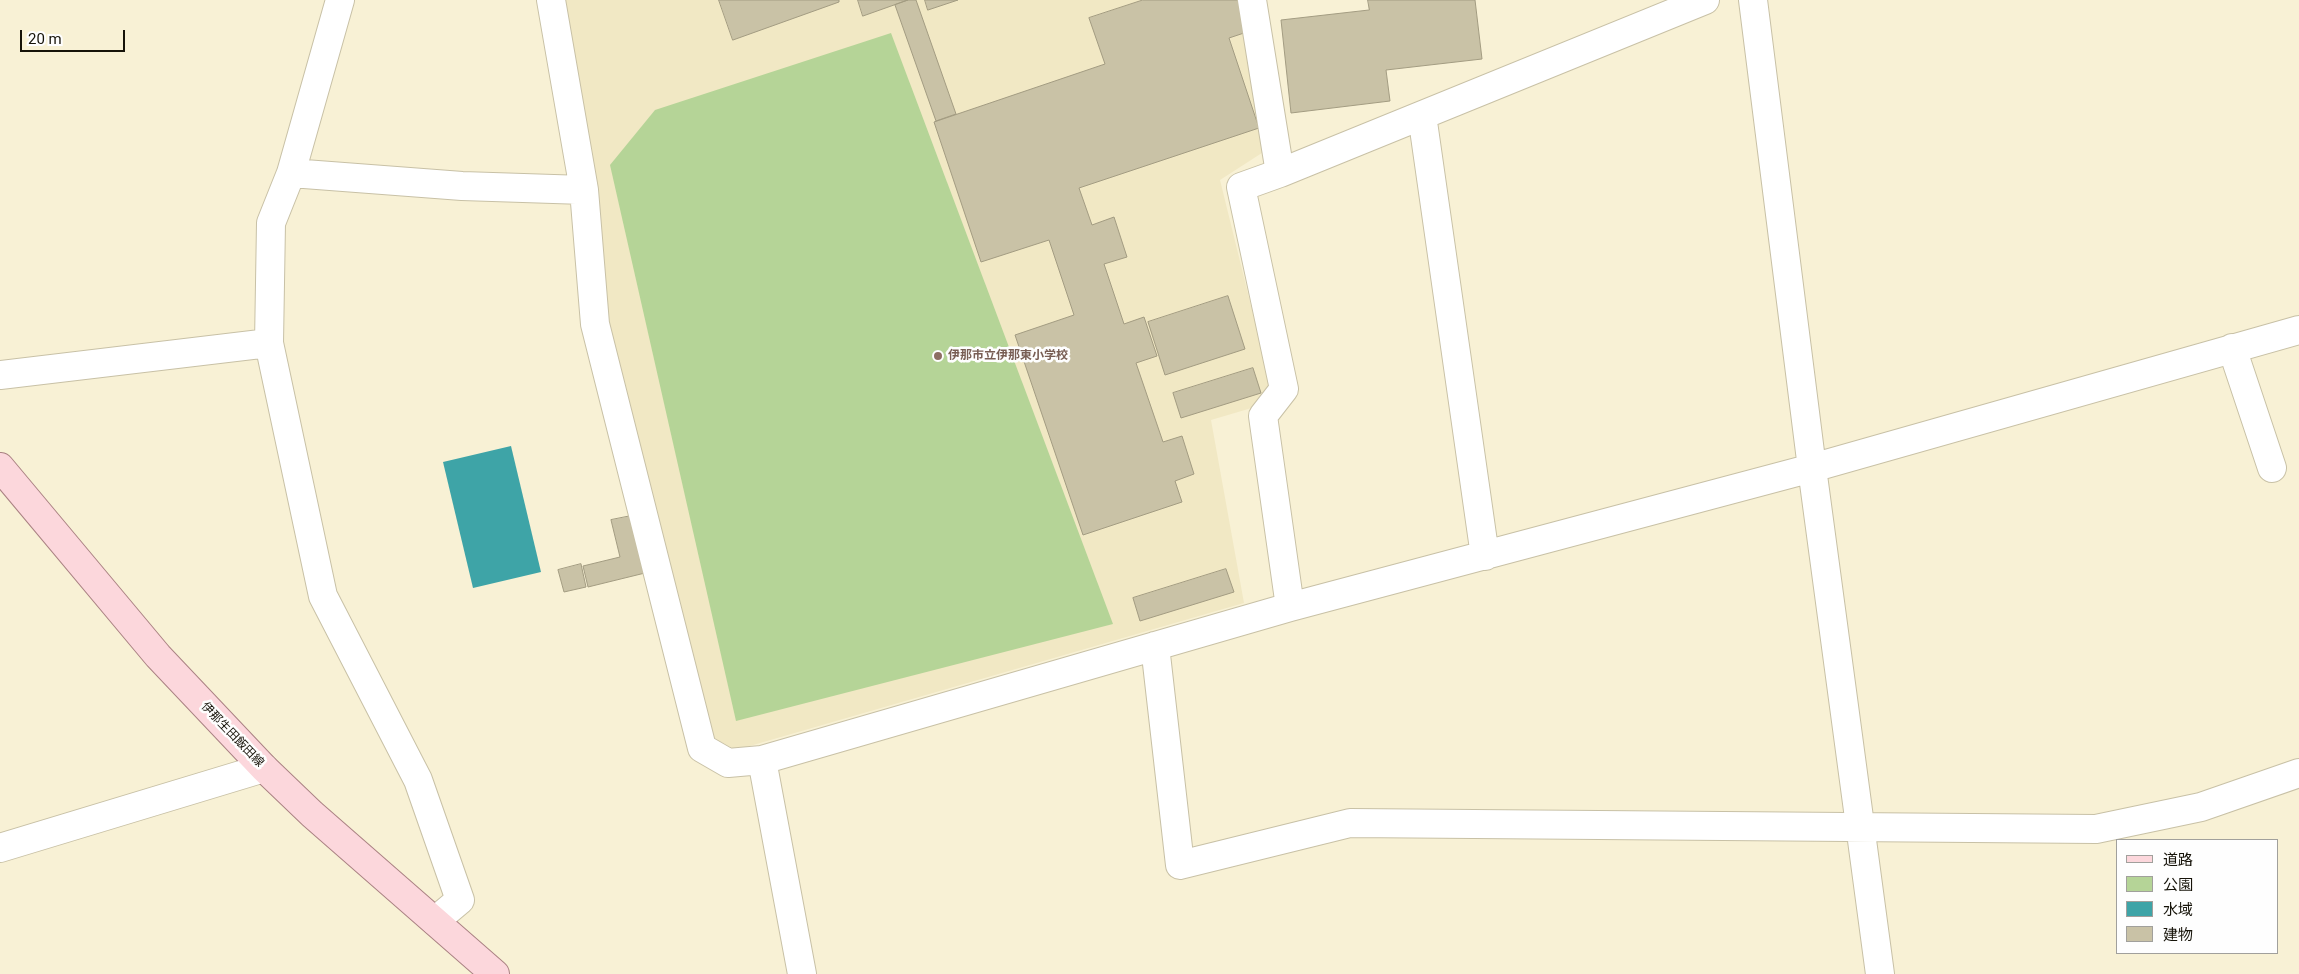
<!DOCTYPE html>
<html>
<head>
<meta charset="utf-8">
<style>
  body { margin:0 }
  #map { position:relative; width:2299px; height:974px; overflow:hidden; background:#f8f1d5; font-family:Roboto,"Noto Sans JP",sans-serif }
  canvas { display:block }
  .legend { position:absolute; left:2116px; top:839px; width:162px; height:115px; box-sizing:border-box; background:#fefefe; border:1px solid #a1a09c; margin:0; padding:6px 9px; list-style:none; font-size:15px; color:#161309 }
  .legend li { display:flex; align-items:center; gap:10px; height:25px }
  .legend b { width:25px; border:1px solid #a1a09c }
  .scale { position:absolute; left:20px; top:30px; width:105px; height:22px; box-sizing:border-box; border:2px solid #161309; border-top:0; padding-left:6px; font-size:15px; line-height:18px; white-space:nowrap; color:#161309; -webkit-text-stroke:4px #fefefe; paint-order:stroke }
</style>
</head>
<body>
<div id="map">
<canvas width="2299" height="974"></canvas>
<ul class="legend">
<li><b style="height:6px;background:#fcd7dc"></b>道路</li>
<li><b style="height:14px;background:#b5d497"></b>公園</li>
<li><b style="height:14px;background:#3ea4a7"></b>水域</li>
<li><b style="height:14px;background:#c9c2a6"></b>建物</li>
</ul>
<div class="scale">20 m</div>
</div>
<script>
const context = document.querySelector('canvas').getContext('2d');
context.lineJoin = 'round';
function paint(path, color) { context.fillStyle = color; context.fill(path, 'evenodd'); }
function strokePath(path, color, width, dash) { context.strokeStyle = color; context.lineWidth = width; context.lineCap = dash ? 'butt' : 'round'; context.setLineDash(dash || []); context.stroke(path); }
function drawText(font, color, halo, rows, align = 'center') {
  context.font = font + ' Roboto,"Noto Sans JP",sans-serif'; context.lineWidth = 5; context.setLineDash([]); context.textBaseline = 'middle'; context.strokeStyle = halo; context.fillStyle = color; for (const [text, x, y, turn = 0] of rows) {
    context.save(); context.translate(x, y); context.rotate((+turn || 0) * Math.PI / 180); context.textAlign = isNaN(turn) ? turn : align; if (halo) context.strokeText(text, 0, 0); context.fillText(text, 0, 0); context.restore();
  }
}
paint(new Path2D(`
  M 560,0 L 1244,0 L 1265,151 L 1220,180 L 1270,383 L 1255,407 L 1211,420 L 1244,603 L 736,750 L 705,733 L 607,329 Z`), '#f1e8c4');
paint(new Path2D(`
  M 891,33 L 1113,624 L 736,721 L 610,165 L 655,110 Z`), '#b5d497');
paint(new Path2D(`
  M 511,446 L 541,572 L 473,588 L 443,462 Z`), '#3ea4a7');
const building = new Path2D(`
  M 719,0 L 839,0 L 839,2 L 733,40 Z
  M 858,0 L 908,0 L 863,16 Z
  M 908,0 L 916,0 L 956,114 L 936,121 L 895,5 Z
  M 925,0 L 958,0 L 928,10 Z
  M 1143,0 L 1243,0 L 1253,30 L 1229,38 L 1259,128 L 1079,188 L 1092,225 L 1114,217 L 1127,257 L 1104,264 L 1124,324 L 1144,317 L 1157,356 L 1136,363 L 1163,442 L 1182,436 L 1194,474 L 1175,481 L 1182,502 L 1083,535 L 1015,335 L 1074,315 L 1049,240 L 981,262 L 934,122 L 1105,64 L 1089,18 Z
  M 1368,0 L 1475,0 L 1482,59 L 1386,70 L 1390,101 L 1291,113 L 1281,20 L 1369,10 Z
  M 1228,296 L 1245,349 L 1165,375 L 1148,322 Z
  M 1253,368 L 1261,393 L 1181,418 L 1173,393 Z
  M 631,516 L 645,573 L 588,587 L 583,566 L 620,557 L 611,520 Z
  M 581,564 L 586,587 L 564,592 L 558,570 Z
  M 1226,569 L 1234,592 L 1140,621 L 1133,598 Z`);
paint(building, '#c9c2a6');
strokePath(building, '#a39c82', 1);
const minor = new Path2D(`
  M 340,0 L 291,173 L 271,223 L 269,343 L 323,596 L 418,780 L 460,900 L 435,921
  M 551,0 L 584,190 L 595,324 L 702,748 L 728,763 L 762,760 L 1290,607 L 1812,468 L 2299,330
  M 1252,0 L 1280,173
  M 1753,0 L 1812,468 L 1880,974
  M 1422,115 L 1485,556
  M 291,173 L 462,186 L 584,190
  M 2232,348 L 2272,468
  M 0,375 L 269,343
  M 1290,607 L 1263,416 L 1284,389 L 1241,187 L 1280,173 L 1705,0
  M 1155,646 L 1180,865 L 1350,823 L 2096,829 L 2201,807 L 2299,773
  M 762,760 L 802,974
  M 0,848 L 264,768`);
const major = new Path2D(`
  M 0,467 L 158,656 L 264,768 L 312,814 L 495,974`);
strokePath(minor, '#c8c1a6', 30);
strokePath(major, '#aa8283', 30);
strokePath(minor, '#fff', 28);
strokePath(major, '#fcd7dc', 28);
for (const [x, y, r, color] of [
  [938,356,5,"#8d6e63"]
]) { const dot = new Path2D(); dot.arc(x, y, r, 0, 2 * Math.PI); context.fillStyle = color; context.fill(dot); strokePath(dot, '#fefefe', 2); }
drawText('bold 12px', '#785e54', '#fefefe', [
  ["伊那市立伊那東小学校",948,356]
], 'left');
drawText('12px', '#161309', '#fefefe', [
  ["伊那生田飯田線",232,735,46]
]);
</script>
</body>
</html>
